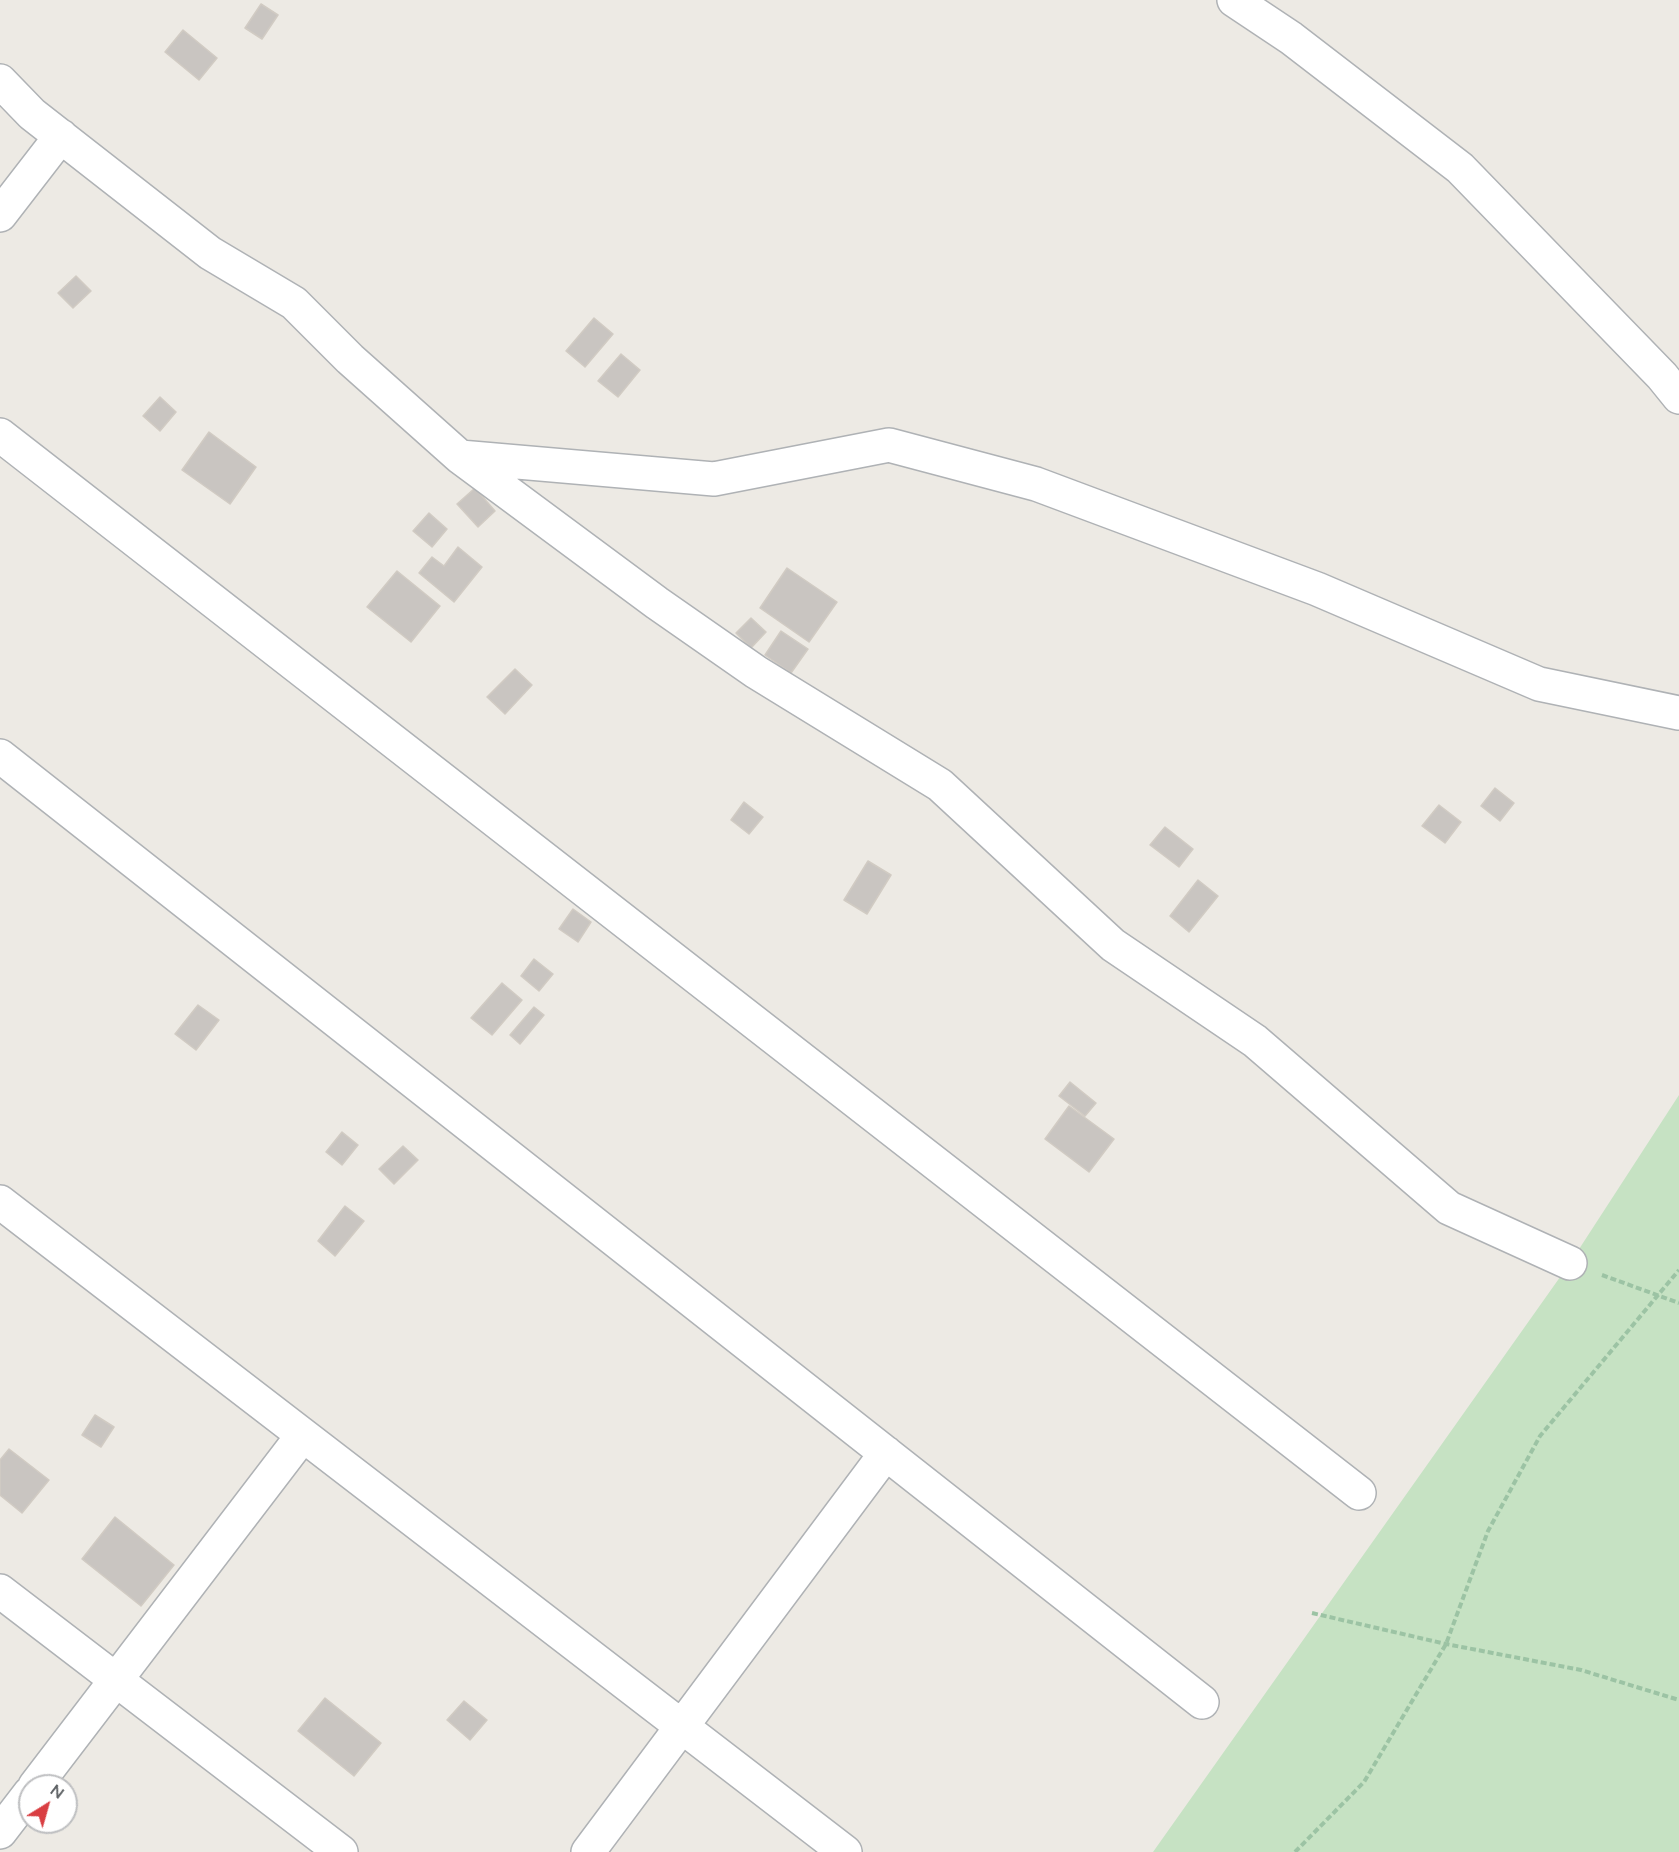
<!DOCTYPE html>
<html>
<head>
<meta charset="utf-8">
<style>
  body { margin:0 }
  #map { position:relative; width:1679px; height:1852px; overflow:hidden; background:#edeae4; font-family:Lato,sans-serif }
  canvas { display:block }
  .north { position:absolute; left:18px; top:1774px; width:60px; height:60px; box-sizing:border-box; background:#fff; border:2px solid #bebfc1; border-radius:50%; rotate:37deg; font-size:16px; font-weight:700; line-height:24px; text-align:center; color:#5c6063 }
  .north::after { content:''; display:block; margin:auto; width:21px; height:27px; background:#d93e42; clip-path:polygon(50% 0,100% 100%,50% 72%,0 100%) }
</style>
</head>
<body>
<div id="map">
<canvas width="1679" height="1852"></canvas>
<div class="north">N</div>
</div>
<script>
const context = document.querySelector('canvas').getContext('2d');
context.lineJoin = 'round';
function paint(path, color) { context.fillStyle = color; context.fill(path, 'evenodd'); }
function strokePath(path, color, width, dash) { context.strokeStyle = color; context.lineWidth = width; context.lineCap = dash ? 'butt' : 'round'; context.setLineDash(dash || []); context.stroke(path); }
paint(new Path2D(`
  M 1679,1095 L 1679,1852 L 1153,1852 L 1570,1263 Z`), '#c6e2c3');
const building = new Path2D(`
  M 261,4 L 278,15 L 262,39 L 245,28 Z
  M 183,30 L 217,58 L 199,80 L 165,52 Z
  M 76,276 L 91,291 L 73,308 L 58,293 Z
  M 594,318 L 613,334 L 585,367 L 566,351 Z
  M 621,354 L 640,370 L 618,397 L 598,381 Z
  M 160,397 L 176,412 L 160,431 L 143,416 Z
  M 209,432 L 256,467 L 230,504 L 182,470 Z
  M 475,488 L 495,511 L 478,527 L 457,504 Z
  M 429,513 L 447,529 L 432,547 L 413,531 Z
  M 458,547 L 482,567 L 454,602 L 419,573 L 432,557 L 444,566 Z
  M 787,568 L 837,602 L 809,642 L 760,608 Z
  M 397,571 L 440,606 L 411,642 L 367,607 Z
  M 751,618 L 766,632 L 751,648 L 736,633 Z
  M 781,631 L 808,649 L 791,673 L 765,655 Z
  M 515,669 L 532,685 L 505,714 L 487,697 Z
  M 1495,788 L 1514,803 L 1500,821 L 1481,806 Z
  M 744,802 L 763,817 L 749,834 L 731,820 Z
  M 1439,805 L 1461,822 L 1445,843 L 1422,826 Z
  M 1165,827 L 1193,849 L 1179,867 L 1150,845 Z
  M 868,861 L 891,875 L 867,914 L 844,900 Z
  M 1198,880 L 1218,896 L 1189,932 L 1170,916 Z
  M 573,909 L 591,922 L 578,942 L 559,929 Z
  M 534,959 L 553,974 L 539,991 L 521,976 Z
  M 502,983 L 522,1000 L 492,1035 L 471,1018 Z
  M 198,1005 L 219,1020 L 196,1050 L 175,1034 Z
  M 534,1007 L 544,1015 L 520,1044 L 510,1035 Z
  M 1070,1082 L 1096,1103 L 1085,1116 L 1059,1096 Z
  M 1069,1106 L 1114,1139 L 1089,1172 L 1045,1139 Z
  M 342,1132 L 358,1145 L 342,1165 L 326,1152 Z
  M 403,1146 L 418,1160 L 394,1184 L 379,1169 Z
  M 345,1206 L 364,1221 L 335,1256 L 318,1241 Z
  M 95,1415 L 114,1427 L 101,1447 L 82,1435 Z
  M 9,1449 L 49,1480 L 22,1513 L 0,1495 L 0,1460 Z
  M 115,1517 L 174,1565 L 141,1606 L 82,1559 Z
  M 325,1698 L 381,1743 L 354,1776 L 298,1731 Z
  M 464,1701 L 487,1720 L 470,1740 L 447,1720 Z`);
paint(building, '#c9c5c1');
strokePath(building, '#d1cbc3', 1.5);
const minor = new Path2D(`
  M 1234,0 L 1291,38 L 1460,168 L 1662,376 L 1679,397
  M 0,81 L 32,114 L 210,253 L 294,303 L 350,359 L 460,457 L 657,603 L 756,672 L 940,785 L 1113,945 L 1255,1041 L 1449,1208 L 1570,1263
  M 0,215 L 61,136
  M 0,435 L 1359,1493
  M 460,457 L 714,479 L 889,445 L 1036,484 L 1317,589 L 1539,684 L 1679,713
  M 0,756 L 1202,1702
  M 0,1202 L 845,1852
  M 0,1591 L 341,1852
  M 35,1786 L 303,1435
  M 0,1832 L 30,1793
  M 588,1852 L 886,1453`);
strokePath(minor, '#afb2b5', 36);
strokePath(new Path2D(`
  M 1602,1275 L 1679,1303
  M 1312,1613 L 1446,1644 L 1581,1670 L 1679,1700
  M 1295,1852 L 1364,1782 L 1446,1644 L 1488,1531 L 1540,1436 L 1679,1270`), '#9cc3a4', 4, [6, 3]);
strokePath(minor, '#fff', 33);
</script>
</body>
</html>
